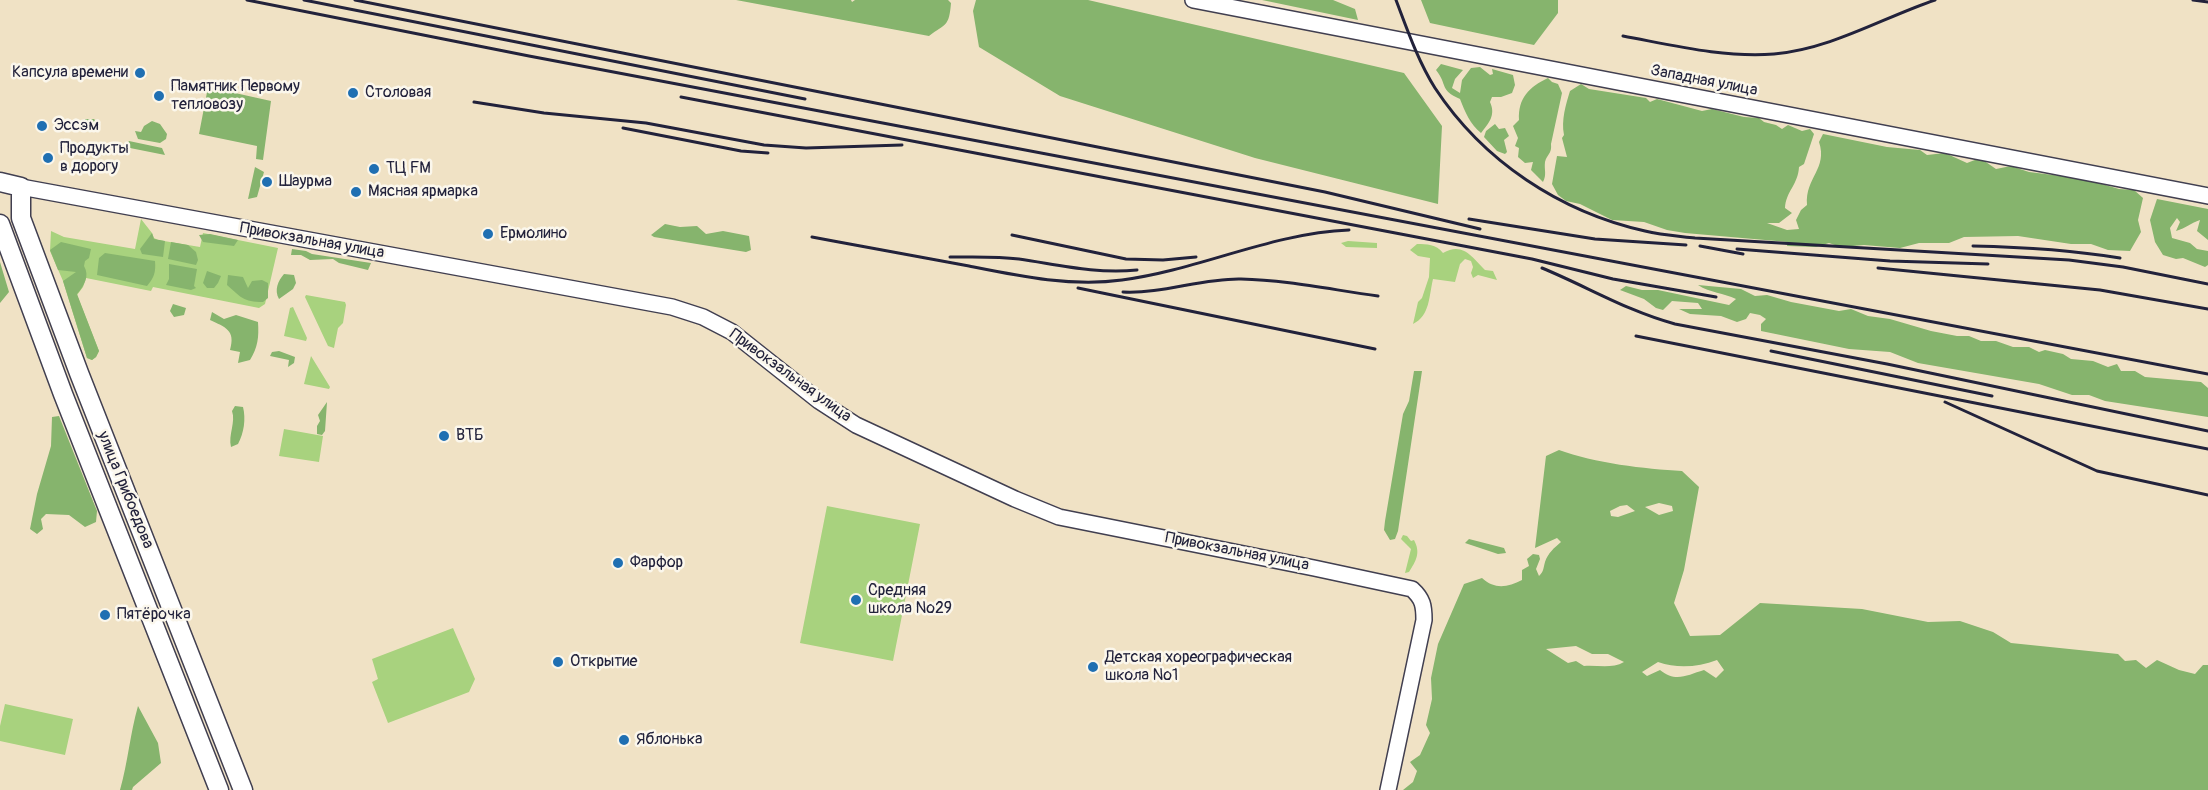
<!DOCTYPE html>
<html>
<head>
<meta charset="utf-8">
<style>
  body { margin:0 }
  canvas { display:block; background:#f0e2c5 }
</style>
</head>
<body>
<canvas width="2208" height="790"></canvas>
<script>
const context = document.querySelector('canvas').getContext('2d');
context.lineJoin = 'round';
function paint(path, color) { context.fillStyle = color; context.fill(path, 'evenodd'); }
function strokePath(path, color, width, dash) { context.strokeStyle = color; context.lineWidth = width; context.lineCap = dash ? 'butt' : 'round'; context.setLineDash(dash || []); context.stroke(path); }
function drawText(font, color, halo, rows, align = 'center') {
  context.font = font + ' Pangolin,sans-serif'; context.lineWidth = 5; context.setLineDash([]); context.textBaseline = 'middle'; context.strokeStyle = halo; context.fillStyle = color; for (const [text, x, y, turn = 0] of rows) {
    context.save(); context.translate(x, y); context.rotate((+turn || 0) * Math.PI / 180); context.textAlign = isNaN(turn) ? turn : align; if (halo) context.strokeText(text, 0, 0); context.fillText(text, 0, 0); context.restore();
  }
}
paint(new Path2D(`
  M 141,219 L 152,233 L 154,238 L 158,240 L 200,247 L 203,233 L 278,248 L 265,304 L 259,308 L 153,287 L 151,291 L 86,278 L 83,287 L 77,295 L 99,351 L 96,357 L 92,360 L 87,358 L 63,281 L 50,251 L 51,231 L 64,237 L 135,249 Z
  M 1348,241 L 1377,243 L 1377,248 L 1346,247 L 1341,243 Z
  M 1417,244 C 1427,244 1436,244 1443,253 C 1463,241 1473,258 1485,270 L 1493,271 L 1497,280 L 1478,275 L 1473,278 L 1471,273 L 1473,267 L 1471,261 L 1465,259 L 1460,264 L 1455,282 L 1433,279 C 1429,296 1430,316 1413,324 L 1418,302 L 1422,298 L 1429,277 L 1430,258 L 1418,256 L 1410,250 Z
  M 306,295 L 345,302 L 346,305 L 343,323 L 338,328 L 334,348 L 328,346 L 305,297 Z
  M 293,307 L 307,338 L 306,341 L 284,336 L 290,308 Z
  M 311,356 L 330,387 L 329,389 L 304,384 Z
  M 284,429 L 323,436 L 319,462 L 279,456 Z
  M 827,506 L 920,524 L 893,661 L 800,643 Z
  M 1403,535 L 1407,536 L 1411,541 L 1414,540 C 1421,553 1416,561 1409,572 L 1405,573 L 1411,549 L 1401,539 Z
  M 453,628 L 475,679 L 469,692 L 388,723 L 372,682 L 378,679 L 372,659 Z
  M 5,704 L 73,719 L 65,755 L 0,741 L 0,726 Z`), '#a8d27e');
paint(new Path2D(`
  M 736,0 L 851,0 L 852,2 L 855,0 L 948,0 L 951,3 C 949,27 946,23 929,36 Z
  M 976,0 L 1088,0 L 1404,73 L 1442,126 L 1438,204 L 1255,158 L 1060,96 L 979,47 L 973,11 Z
  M 1262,0 L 1333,0 L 1355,9 L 1358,20 Z
  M 1421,0 L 1558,0 L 1558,13 L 1534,45 L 1430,23 Z
  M 1441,64 L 1463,70 L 1455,79 L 1452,88 L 1460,93 L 1462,80 L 1471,68 L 1480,67 L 1490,75 L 1493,74 L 1492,69 L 1513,75 L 1515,85 L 1512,93 L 1501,97 L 1492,97 L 1490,102 C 1496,115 1489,123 1481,133 C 1470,124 1465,112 1460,99 C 1439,90 1448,85 1436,70 Z
  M 1548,78 L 1552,82 L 1558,84 L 1562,93 L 1551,144 C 1552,154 1547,154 1545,162 C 1544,170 1547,174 1543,182 L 1531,170 L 1533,162 L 1525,163 L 1518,157 L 1519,148 L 1515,146 L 1518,138 L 1513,126 L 1519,120 C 1518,98 1529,87 1548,78 Z
  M 1581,84 L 1589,89 L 1646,98 L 1650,102 L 1657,99 L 1702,111 L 1712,109 L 1744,117 L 1759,118 L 1764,122 L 1776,125 L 1782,129 L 1788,125 L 1802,131 L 1810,129 L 1814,134 L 1804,164 L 1799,167 C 1798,185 1786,191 1785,208 L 1792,213 L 1779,223 L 1767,223 L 1787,230 L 1799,229 L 1796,220 L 1801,210 L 1807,205 C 1805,177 1828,169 1819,142 L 1823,134 L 1887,147 L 1920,150 L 1927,155 L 1945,153 L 1967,163 L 1980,158 L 1996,169 L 2011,166 L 2029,172 L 2085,179 L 2119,189 L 2134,190 L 2143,198 L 2138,220 L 2141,232 L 2130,251 L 2108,250 L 2091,244 L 2071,244 L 2018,236 L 1964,237 L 1949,243 L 1919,243 L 1900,248 L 1864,245 L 1841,247 L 1829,243 L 1816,247 L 1787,246 L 1788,242 L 1685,233 L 1667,230 L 1644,222 L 1612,220 L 1580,204 L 1566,201 L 1558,195 L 1552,184 L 1557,156 L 1567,157 L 1562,138 L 1564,135 C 1561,120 1566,104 1570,91 Z
  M 208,87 L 271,101 L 263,160 L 256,159 L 257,146 L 199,134 Z
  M 85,119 L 94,119 L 100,126 L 96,130 L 89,132 L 83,127 Z
  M 152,121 L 160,124 L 167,134 L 166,139 L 160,143 L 138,139 L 135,131 L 141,132 L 144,126 Z
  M 1495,124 L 1499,129 L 1505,128 L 1509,136 L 1504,140 L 1507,152 L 1505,154 L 1497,151 L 1484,137 L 1486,131 Z
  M 129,141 L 162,148 L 165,155 L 125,147 Z
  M 255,167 L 264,172 L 257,197 L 248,199 Z
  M 2157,199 L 2208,209 L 2208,240 L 2197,231 L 2200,220 C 2191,223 2186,228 2176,231 L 2180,222 L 2177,218 L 2170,228 L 2172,238 L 2190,243 L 2197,249 L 2208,251 L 2208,265 L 2205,267 L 2183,258 L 2176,259 L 2163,255 L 2155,242 L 2150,220 Z
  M 665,224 L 680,227 L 697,226 L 706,234 L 723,231 L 749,236 L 751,250 L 746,252 L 654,237 L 651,235 Z
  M 152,233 L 154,239 L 165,241 L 163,257 L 142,254 L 140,249 Z
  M 210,234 L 238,240 L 234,246 L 203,242 L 199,235 Z
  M 61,242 L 91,249 L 89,258 L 85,261 L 84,266 C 90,276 84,286 77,294 L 99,351 L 96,357 L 92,360 L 87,358 L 63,281 L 76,272 L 58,270 L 50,250 Z
  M 171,242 L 188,245 L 196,252 L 198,260 L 196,265 L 168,259 Z
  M 292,249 L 306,251 L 312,254 L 371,263 L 368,270 L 339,263 L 333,259 L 310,260 L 301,255 L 291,255 Z
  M 105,253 L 155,261 C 156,272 154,278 147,286 L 97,275 L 99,258 Z
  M 0,262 L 9,292 L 0,303 Z
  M 169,264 L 197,269 L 194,286 L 196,288 L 191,290 L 166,285 L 169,279 Z
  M 207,271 L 221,276 L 218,283 L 214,288 L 207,288 L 203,283 Z
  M 284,274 L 294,275 L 296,283 L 293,289 L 279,299 C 274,290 278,281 284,274 Z
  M 228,275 L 243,277 L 248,288 L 252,281 L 262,280 L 268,283 L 268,298 L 263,302 C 243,302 241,297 227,285 Z
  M 1698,285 L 1741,289 L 1755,296 L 1767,295 L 1791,302 L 1839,311 L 1851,309 L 1868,316 L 1890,319 L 1931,331 L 1957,336 L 1969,336 L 1981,341 L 1996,341 L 2013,347 L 2029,347 L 2039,352 L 2045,350 L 2063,354 L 2071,359 L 2093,361 L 2108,367 L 2117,364 L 2121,371 L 2135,371 L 2145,377 L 2201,382 L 2208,388 L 2208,417 L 2105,401 L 2089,395 L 2072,395 L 2039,384 L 1918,363 L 1890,352 L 1849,349 L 1761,331 L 1761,324 L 1766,319 L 1760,315 L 1750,313 L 1746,319 L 1737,322 L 1721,316 L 1690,314 L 1679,309 L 1702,309 L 1698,303 L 1672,301 L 1663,310 L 1656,308 L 1644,299 L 1620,290 L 1626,286 L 1642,290 L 1658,290 L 1729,305 L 1736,299 C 1724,293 1710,293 1698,285 Z
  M 173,304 L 186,308 L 184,315 L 174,317 L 170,311 Z
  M 212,312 L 224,319 L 236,315 L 258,322 C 259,337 258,347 250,360 L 238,363 L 240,352 L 230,350 C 236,330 225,327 210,320 Z
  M 279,351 L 295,357 L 294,363 L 288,367 L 289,360 L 270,356 L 272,352 Z
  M 1414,371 L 1422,371 L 1398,531 L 1395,539 L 1390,540 L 1384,530 L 1385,521 L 1403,414 L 1409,401 Z
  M 327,402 L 325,431 L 322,435 L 317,434 L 317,426 L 320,421 L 318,415 Z
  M 235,406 L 243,407 C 246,419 244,433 238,444 L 231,447 C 228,435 236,422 232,411 Z
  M 59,416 L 97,511 L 96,522 L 85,527 L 69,515 L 46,514 L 41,519 L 43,529 L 37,534 L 30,529 L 37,494 L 51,446 L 52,417 Z
  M 1559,450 C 1594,463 1645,469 1682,471 L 1699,487 L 1684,570 L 1674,603 L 1690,636 L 1720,635 L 1760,603 L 1862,609 L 1928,622 L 1960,621 L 1993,632 L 2011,643 L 2118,654 L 2125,661 L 2136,660 L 2146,668 L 2157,660 L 2179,670 L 2195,674 L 2203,665 L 2208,665 L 2208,790 L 1403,790 L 1413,782 L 1417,771 L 1410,762 L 1420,755 L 1430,733 L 1426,725 L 1432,699 L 1431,678 L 1438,644 L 1464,584 L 1482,578 C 1495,590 1508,587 1522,580 L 1522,570 L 1529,566 L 1527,559 L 1533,554 L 1539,555 L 1540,559 L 1536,569 L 1539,576 C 1544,571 1543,569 1545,562 C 1548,553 1554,548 1561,542 L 1557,538 L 1535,548 L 1546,456 ZM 1659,503 L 1672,506 L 1673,511 L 1659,515 L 1645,507 ZM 1627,505 L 1635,511 L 1618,517 L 1611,516 L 1610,511 L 1620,506 ZM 1576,646 L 1592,654 L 1608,654 L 1624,662 C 1612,669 1598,665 1584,666 L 1576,661 L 1568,663 L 1546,649 ZM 1717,660 L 1724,670 L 1716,678 L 1704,670 C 1687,675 1676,683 1660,670 L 1647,676 L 1642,672 L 1658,662 C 1678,669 1698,667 1717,660 Z
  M 1469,539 L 1504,548 L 1506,553 L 1498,554 L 1465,543 Z
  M 138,706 L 158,743 L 161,763 L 133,787 L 132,790 L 120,790 C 128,762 130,734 138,706 Z`), '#86b46d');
const tertiary = new Path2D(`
  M 1193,0 L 2208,196
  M 21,187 L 672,307 L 703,317 L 732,332 L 819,401 L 856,425 L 1015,499 L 1059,517 L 1314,568 L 1412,589 C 1423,599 1424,606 1424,620 L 1388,790`);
const secondary = new Path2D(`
  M 0,182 L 21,187 L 21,218 L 79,373 L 243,790
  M 0,224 L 63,394 L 219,790`);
strokePath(tertiary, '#413f50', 18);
strokePath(secondary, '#413f50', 21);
strokePath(tertiary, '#fff', 15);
strokePath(secondary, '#fff', 18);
strokePath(new Path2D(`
  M 247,0 L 529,56 L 2208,374
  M 304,0 L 805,99
  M 355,0 L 1325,192 L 1480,229
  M 1396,0 C 1407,29 1418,61 1435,88 C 1483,161 1560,212 1645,231 C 1661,235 1678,236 1695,238 L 2069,260 L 2123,267 L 2208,284
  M 2193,0 L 2208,2
  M 1623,36 C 1672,45 1724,58 1774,54 C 1831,49 1882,18 1935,0
  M 681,97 L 1532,259 L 1613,279 L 1716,297
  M 474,102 L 544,113 L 646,123 L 764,145 L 806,148 L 902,145
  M 623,128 L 741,151 L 768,153
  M 1469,219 L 1595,239 L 1686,245
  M 1012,235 L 1126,259 L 1163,260 L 1196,257
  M 812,237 C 864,247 916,256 969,266 C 1019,276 1071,287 1122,280 C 1199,270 1271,233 1349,230
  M 1700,246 L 1743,254
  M 1973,246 C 2022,247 2071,250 2120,258
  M 1737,249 L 1890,261 L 1988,264
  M 950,257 C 973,257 996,256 1019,259 C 1060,265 1095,274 1137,270
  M 1542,268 C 1588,287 1627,311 1675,324 L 1887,364 L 2208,431
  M 1878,268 L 2100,290 L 2208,309
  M 1078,288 L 1375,349
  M 1123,292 C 1163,294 1202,278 1241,279 C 1287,280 1333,290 1378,296
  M 1636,336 L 2208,449
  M 1771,351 L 1992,396
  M 1945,402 L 2097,471 L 2208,495`), '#22223b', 3);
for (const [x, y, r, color] of [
  [140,73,6,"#1f6fb2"],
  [353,93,6,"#1f6fb2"],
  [159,96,6,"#1f6fb2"],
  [42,126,6,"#1f6fb2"],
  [48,158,6,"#1f6fb2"],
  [374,169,6,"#1f6fb2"],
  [267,182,6,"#1f6fb2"],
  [356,192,6,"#1f6fb2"],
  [488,234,6,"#1f6fb2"],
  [444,436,6,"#1f6fb2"],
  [618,563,6,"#1f6fb2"],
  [856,600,6,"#1f6fb2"],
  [105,615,6,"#1f6fb2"],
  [558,662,6,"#1f6fb2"],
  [1093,667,6,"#1f6fb2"],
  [624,740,6,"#1f6fb2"]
]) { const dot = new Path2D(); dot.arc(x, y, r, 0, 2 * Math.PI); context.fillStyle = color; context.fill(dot); strokePath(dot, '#fbf7ec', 2); }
drawText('16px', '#22223b', '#fbf7ec', [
  ["Капсула времени",128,73,"right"],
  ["Памятник Первому",171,87],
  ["тепловозу",171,105],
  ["Столовая",365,93],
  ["Эссэм",54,126],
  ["Продукты",60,149],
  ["в дорогу",60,167],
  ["ТЦ FM",386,169],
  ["Шаурма",279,182],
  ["Мясная ярмарка",368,192],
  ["Ермолино",500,234],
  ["ВТБ",456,436],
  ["Фарфор",630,563],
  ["Средняя",868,591],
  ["школа №29",868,609],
  ["Пятёрочка",117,615],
  ["Детская хореографическая",1105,658],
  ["школа №1",1105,676],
  ["Открытие",570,662],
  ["Яблонька",636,740]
], 'left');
drawText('16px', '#22223b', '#fbf7ec', [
  ["Западная улица",1704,81,11],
  ["Привокзальная улица",312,241,10],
  ["Привокзальная улица",790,376,36],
  ["улица Грибоедова",125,490,68],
  ["Привокзальная улица",1237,552,11]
]);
</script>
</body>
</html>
